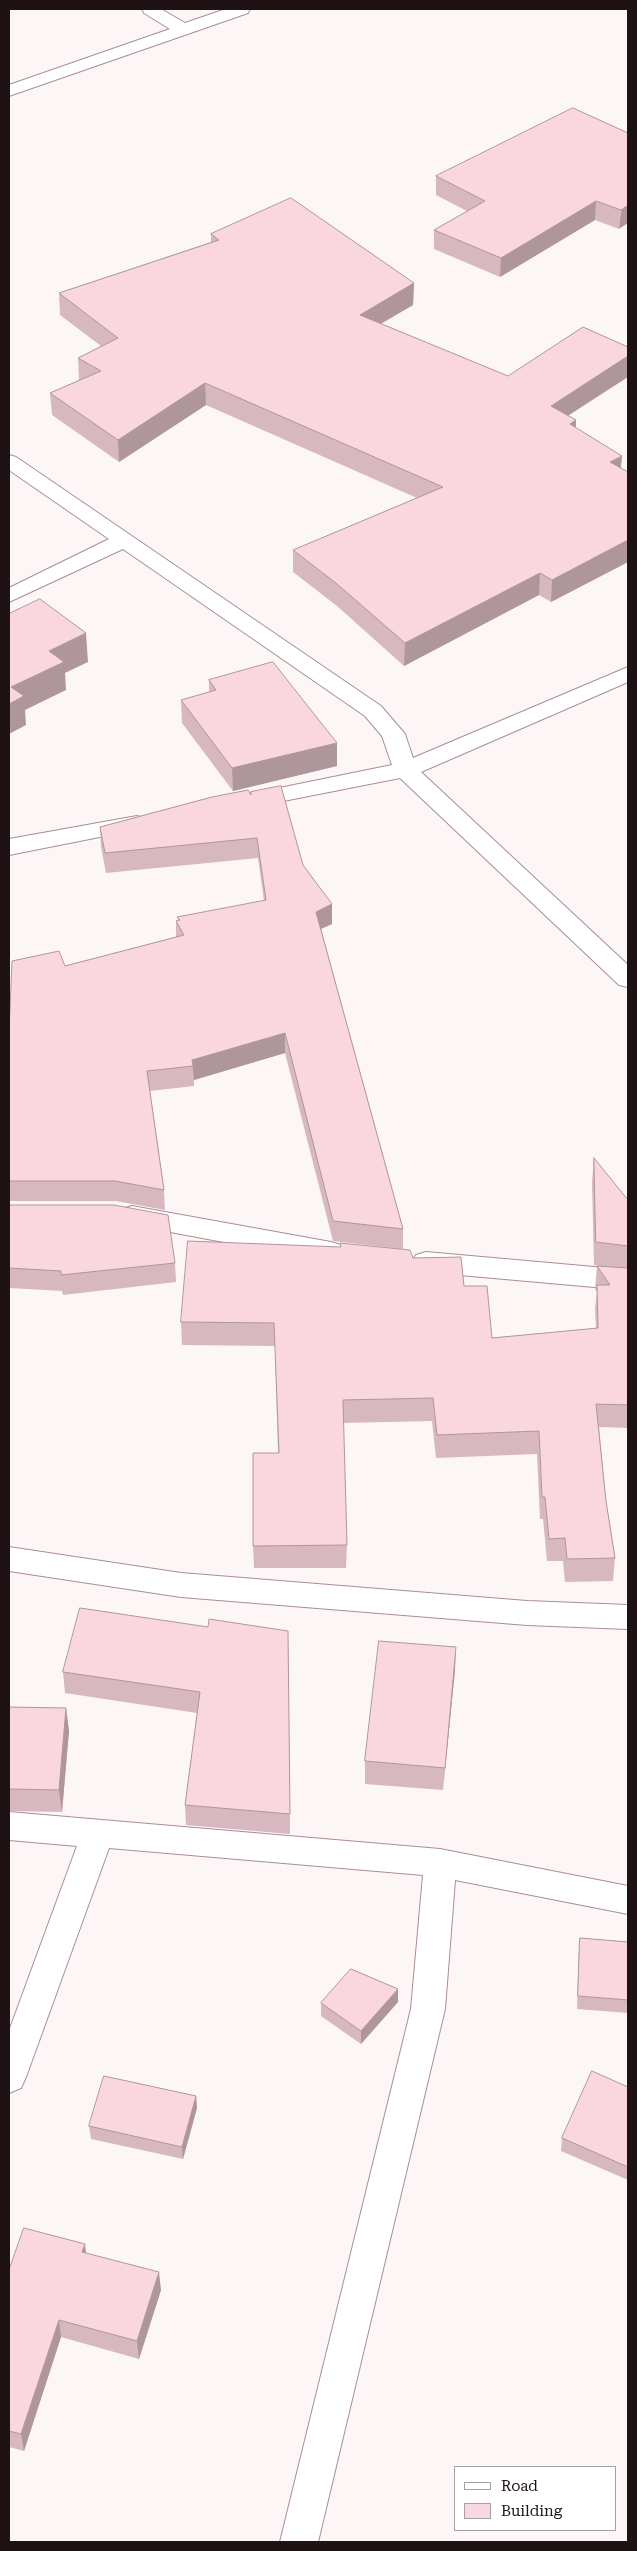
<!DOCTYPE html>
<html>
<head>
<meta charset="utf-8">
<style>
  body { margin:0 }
  #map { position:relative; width:637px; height:2551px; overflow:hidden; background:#fdf6f7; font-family:"Roboto Serif",serif }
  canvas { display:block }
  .frame { position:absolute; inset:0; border:10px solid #1e1215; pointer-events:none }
  .legend { position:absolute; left:454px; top:2466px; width:162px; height:65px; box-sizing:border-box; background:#fff; border:1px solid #a5a0a1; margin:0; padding:6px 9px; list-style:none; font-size:15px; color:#1e1215 }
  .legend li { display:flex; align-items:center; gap:10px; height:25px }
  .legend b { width:25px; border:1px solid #a5a0a1 }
</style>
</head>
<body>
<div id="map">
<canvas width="637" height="2551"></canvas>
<div class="frame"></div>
<ul class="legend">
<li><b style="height:6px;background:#fff"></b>Road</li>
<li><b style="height:14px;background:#fad6df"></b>Building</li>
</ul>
</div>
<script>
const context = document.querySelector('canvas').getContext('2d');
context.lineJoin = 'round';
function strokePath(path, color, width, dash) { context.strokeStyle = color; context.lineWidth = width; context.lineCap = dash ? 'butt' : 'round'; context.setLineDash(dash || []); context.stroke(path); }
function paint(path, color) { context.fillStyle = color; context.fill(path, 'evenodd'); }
const minor = new Path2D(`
  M 142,9 L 161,9 L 185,23 L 226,9 L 250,9 L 248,13 L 9,96 L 9,85 L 170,29 L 144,13 Z
  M 9,455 L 16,457 L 381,706 L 405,734 L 413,758 L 628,667 L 628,682 L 421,772 L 628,965 L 628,987 L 619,985 L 400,778 L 248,808 L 240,806 L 236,801 L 240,796 L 392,765 L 382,736 L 365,716 L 123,549 L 9,602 L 9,588 L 109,539 L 9,470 Z
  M 137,816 L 145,818 L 149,823 L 145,828 L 9,855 L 9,839 Z
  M 132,1206 L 331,1242 L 341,1245 L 345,1252 L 341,1259 L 331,1262 L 122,1223 L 118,1216 L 122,1209 Z
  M 426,1252 L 628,1270 L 628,1290 L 426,1272 L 416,1269 L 412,1262 L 416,1255 Z
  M 9,1547 L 181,1573 L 527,1601 L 628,1605 L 628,1629 L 527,1625 L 181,1597 L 9,1571 Z
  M 9,1812 L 440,1849 L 628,1886 L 628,1914 L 455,1880 L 445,2009 L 318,2542 L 280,2542 L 411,2009 L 423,1875 L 109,1848 L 26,2077 L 21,2088 L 9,2093 L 9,2031 L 77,1846 L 9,1840 Z`);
strokePath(minor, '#ac8c95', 2);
paint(minor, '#fff');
paint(new Path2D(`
  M 628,133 L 619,229 L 595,220 L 500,277 L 434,249 L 434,230 L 467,211 L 436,195 L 436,176 Z
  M 211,234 L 414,283 L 413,305 L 381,324 L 576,420 L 576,428 L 621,468 L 628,472 L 628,562 L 551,602 L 539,595 L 404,666 L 337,606 L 293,572 L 293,550 L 417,498 L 206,405 L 119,462 L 52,415 L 50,393 L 79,380 L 78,358 L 101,346 L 60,315 L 59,293 L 211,242 Z
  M 209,680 L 337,743 L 337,766 L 233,791 L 182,723 L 181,700 L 209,692 Z
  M 212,797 L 303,865 L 332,904 L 332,924 L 321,929 L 403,1229 L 403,1249 L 333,1241 L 285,1053 L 194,1080 L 194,1086 L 150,1091 L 164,1190 L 165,1210 L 116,1201 L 9,1201 L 9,1033 L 65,966 L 176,937 L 176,921 L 178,920 L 177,917 L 264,901 L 258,858 L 106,873 L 101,847 L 100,827 Z
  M 594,1158 L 628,1200 L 628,1428 L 599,1427 L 606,1501 L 615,1558 L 613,1581 L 565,1582 L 563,1561 L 547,1561 L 543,1519 L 540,1519 L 537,1454 L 436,1458 L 432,1421 L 343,1423 L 347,1545 L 346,1568 L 254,1568 L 253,1546 L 278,1453 L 275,1346 L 182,1345 L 181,1322 L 340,1247 L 340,1243 L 413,1258 L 464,1286 L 492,1338 L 596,1329 L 595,1308 L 597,1292 L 595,1289 L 597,1266 L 600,1266 L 594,1265 L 592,1182 Z
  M 9,1205 L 175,1263 L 176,1282 L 63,1295 L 62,1291 L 9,1288 Z
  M 208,1627 L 288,1631 L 290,1834 L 186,1825 L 185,1805 L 197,1713 L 65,1693 L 63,1672 Z
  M 455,1670 L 443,1790 L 365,1784 L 365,1761 Z
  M 9,1707 L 66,1708 L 69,1731 L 62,1812 L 9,1811 Z
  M 580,1938 L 628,1942 L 628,2013 L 577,2009 L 579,1951 Z
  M 398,2002 L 361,2044 L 321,2016 L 321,2003 Z
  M 628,2087 L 628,2180 L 561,2151 L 562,2138 Z
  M 196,2096 L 197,2108 L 183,2159 L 91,2139 L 89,2126 Z
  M 86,2253 L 161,2290 L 139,2359 L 61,2337 L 24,2451 L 9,2447 L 9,2270 Z`), '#d7b8c0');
paint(new Path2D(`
  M 596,201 L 595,220 L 500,277 L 501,258 Z
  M 628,205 L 628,223 L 619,229 L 621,210 Z
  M 414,283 L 413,305 L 359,336 L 360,315 Z
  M 628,356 L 628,377 L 549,428 L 551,406 Z
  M 205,383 L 206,405 L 119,462 L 118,440 Z
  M 576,420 L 575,442 L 570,424 Z
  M 622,456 L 620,479 L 610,462 Z
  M 628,540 L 628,562 L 551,602 L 552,580 Z
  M 540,573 L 539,595 L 404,666 L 405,643 Z
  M 86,633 L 88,662 L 65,673 L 66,690 L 25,710 L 26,725 L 9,734 L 9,704 L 11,687 L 49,651 Z
  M 337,743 L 337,766 L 233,791 L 232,768 Z
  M 332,904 L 332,924 L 316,931 L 316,912 Z
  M 285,1033 L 285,1053 L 194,1080 L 192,1060 Z
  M 456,1647 L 455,1670 L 443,1790 Z
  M 66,1708 L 69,1731 L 62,1812 L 59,1790 Z
  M 398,1989 L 398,2002 L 361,2044 L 361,2031 Z
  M 196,2096 L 197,2108 L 183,2159 L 182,2147 Z
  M 85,2244 L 87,2262 L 82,2252 Z
  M 159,2272 L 161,2290 L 139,2359 L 137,2341 Z
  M 59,2320 L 61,2337 L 24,2451 L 21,2434 Z`), '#af969c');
const building = new Path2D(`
  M 573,108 L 628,133 L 628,205 L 621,210 L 596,201 L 501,258 L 434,230 L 485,201 L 436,176 Z
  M 291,198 L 414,283 L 360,315 L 508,376 L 583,327 L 628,347 L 628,356 L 551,406 L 576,420 L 570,424 L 622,456 L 610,462 L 628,472 L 628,540 L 552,580 L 540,573 L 405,643 L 337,584 L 293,550 L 443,487 L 205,383 L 118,440 L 50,393 L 101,371 L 78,358 L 118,338 L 59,293 L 219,240 L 211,234 Z
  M 40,599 L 86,633 L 49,651 L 64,662 L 11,687 L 24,696 L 9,704 L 9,614 Z
  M 273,662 L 337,743 L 232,768 L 181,700 L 216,690 L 209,680 Z
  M 281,786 L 303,865 L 332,904 L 316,912 L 403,1229 L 333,1221 L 285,1033 L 192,1060 L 193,1066 L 147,1071 L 164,1190 L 115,1181 L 9,1181 L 9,1033 L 12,961 L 59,951 L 65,966 L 184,935 L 176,921 L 180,920 L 177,917 L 266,900 L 257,838 L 105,853 L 100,827 L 212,797 L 248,790 L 251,795 L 251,792 Z
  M 594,1158 L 628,1200 L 628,1246 L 596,1242 Z
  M 9,1205 L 114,1205 L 168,1215 L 175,1263 L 61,1275 L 61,1271 L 9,1268 Z
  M 188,1241 L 341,1247 L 340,1243 L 410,1250 L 413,1258 L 461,1257 L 464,1286 L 487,1286 L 492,1338 L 598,1328 L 597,1285 L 610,1285 L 597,1266 L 628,1268 L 628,1405 L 596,1404 L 606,1501 L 615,1558 L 567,1559 L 565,1538 L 549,1539 L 545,1497 L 542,1497 L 539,1431 L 437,1435 L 433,1398 L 343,1400 L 347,1545 L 253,1546 L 253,1453 L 279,1453 L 274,1323 L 181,1322 Z
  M 80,1608 L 208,1627 L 209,1619 L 288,1631 L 290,1814 L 185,1805 L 200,1692 L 63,1672 Z
  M 379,1641 L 456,1647 L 445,1768 L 365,1761 Z
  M 9,1707 L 66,1708 L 59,1790 L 9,1789 Z
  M 580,1938 L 628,1942 L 628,2000 L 578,1996 Z
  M 351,1969 L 398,1989 L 361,2031 L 321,2003 Z
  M 592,2071 L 628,2087 L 628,2167 L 562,2138 Z
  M 104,2076 L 196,2096 L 182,2147 L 89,2126 Z
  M 24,2228 L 85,2244 L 82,2252 L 159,2272 L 137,2341 L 59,2320 L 21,2434 L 9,2431 L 9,2270 Z`);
paint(building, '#fad6df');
strokePath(building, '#af969c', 1);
</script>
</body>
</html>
